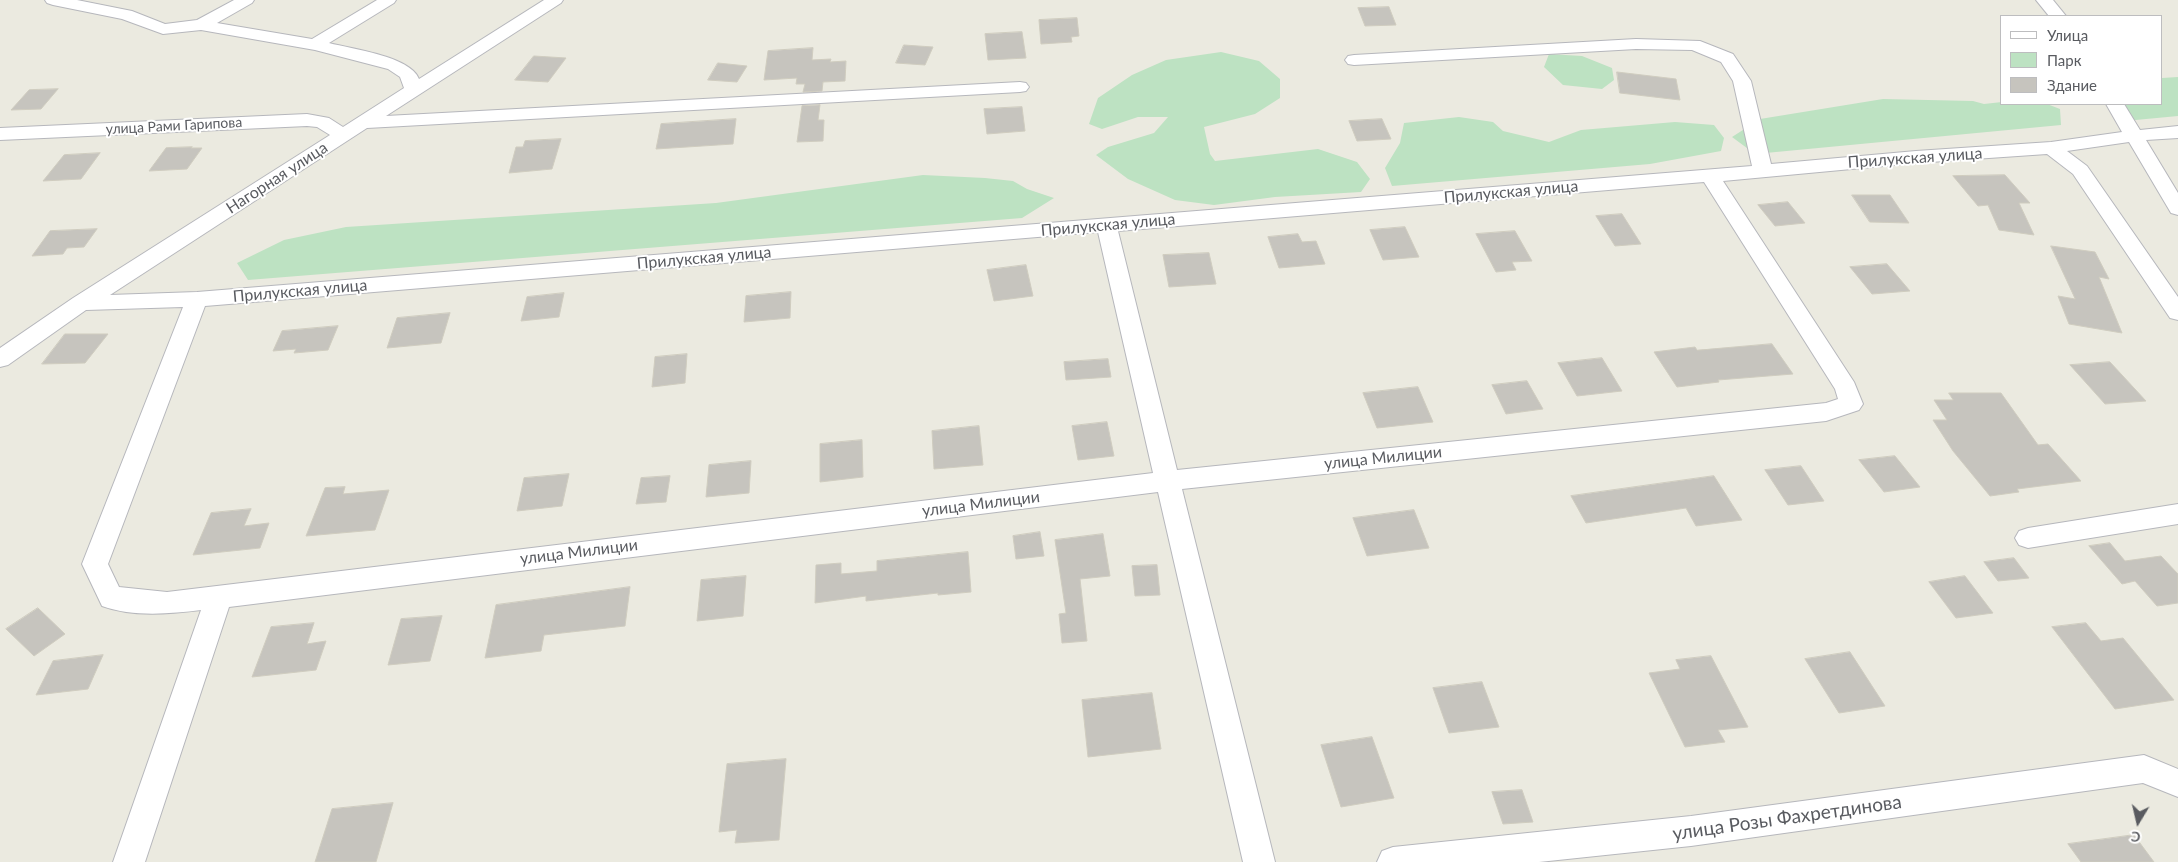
<!DOCTYPE html>
<html>
<head>
<meta charset="utf-8">
<style>
  body { margin:0 }
  #map { position:relative; width:2178px; height:862px; overflow:hidden; background:#ebeae0; font-family:Lato,sans-serif }
  canvas { display:block }
  .legend { position:absolute; left:2000px; top:15px; width:162px; height:90px; box-sizing:border-box; background:#fff; border:1px solid #bdbdbf; margin:0; padding:6px 9px; list-style:none; font-size:15px; color:#595b60 }
  .legend li { display:flex; align-items:center; gap:10px; height:25px }
  .legend b { width:25px; border:1px solid #bdbdbf }
  .north { position:absolute; left:2113px; top:797px; width:50px; height:50px; -webkit-text-stroke:4px #fff; paint-order:stroke; rotate:189deg; font-size:14px; font-weight:700; line-height:20px; text-align:center; color:#595b60 }
  .north::after { content:''; display:block; margin:auto; width:18px; height:22px; background:#595b60; clip-path:polygon(50% 0,100% 100%,50% 72%,0 100%) }
</style>
</head>
<body>
<div id="map">
<canvas width="2178" height="862"></canvas>
<ul class="legend">
<li><b style="height:6px;background:#fff"></b>Улица</li>
<li><b style="height:14px;background:#bde2c2"></b>Парк</li>
<li><b style="height:14px;background:#c6c4be"></b>Здание</li>
</ul>
<div class="north">С</div>
</div>
<script>
const context = document.querySelector('canvas').getContext('2d');
context.lineJoin = 'round';
function paint(path, color) { context.fillStyle = color; context.fill(path, 'evenodd'); }
function strokePath(path, color, width, dash) { context.strokeStyle = color; context.lineWidth = width; context.lineCap = dash ? 'butt' : 'round'; context.setLineDash(dash || []); context.stroke(path); }
function drawText(font, color, halo, rows, align = 'center') {
  context.font = font + ' Lato,sans-serif'; context.lineWidth = 4; context.setLineDash([]); context.textBaseline = 'middle'; context.strokeStyle = halo; context.fillStyle = color; for (const [text, x, y, turn = 0] of rows) {
    context.save(); context.translate(x, y); context.rotate((+turn || 0) * Math.PI / 180); context.textAlign = isNaN(turn) ? turn : align; if (halo) context.strokeText(text, 0, 0); context.fillText(text, 0, 0); context.restore();
  }
}
paint(new Path2D(`
  M 1221,52 L 1259,61 L 1280,79 L 1280,98 L 1255,114 L 1204,127 L 1210,154 L 1215,161 L 1318,149 L 1357,162 L 1370,179 L 1361,192 L 1275,197 L 1214,205 L 1175,200 L 1128,179 L 1096,155 L 1108,147 L 1154,133 L 1168,117 L 1138,117 L 1102,129 L 1089,124 L 1098,98 L 1132,75 L 1166,60 Z
  M 1549,54 L 1582,56 L 1612,68 L 1614,80 L 1602,89 L 1563,85 L 1544,67 Z
  M 2178,77 L 2178,116 L 2125,121 L 2121,104 L 2162,104 L 2162,78 Z
  M 1883,99 L 1973,101 L 1984,104 L 2002,102 L 2002,104 L 2047,104 L 2060,109 L 2061,125 L 1755,154 L 1732,137 L 1760,119 Z
  M 1459,117 L 1493,122 L 1503,131 L 1549,142 L 1581,130 L 1675,122 L 1714,125 L 1724,138 L 1721,151 L 1650,164 L 1392,186 L 1385,168 L 1400,143 L 1404,123 Z
  M 923,175 L 985,178 L 1013,181 L 1027,189 L 1054,198 L 1022,218 L 248,280 L 237,263 L 284,240 L 346,227 L 716,203 Z`), '#bde2c2');
const building = new Path2D(`
  M 1389,7 L 1396,25 L 1365,26 L 1358,8 Z
  M 1077,18 L 1079,36 L 1071,37 L 1072,42 L 1041,44 L 1039,20 Z
  M 1022,32 L 1026,58 L 988,60 L 985,34 Z
  M 904,45 L 933,47 L 925,65 L 896,63 Z
  M 813,48 L 812,60 L 831,59 L 830,62 L 846,61 L 845,81 L 823,82 L 822,91 L 803,92 L 805,84 L 796,84 L 797,78 L 764,80 L 768,51 Z
  M 534,56 L 566,58 L 548,82 L 515,80 Z
  M 718,63 L 747,66 L 737,82 L 708,80 Z
  M 1617,72 L 1676,79 L 1680,100 L 1620,93 Z
  M 58,89 L 41,109 L 11,110 L 29,90 Z
  M 820,105 L 818,120 L 824,120 L 823,141 L 797,142 L 802,106 Z
  M 1022,107 L 1025,131 L 987,134 L 984,109 Z
  M 736,119 L 733,144 L 656,149 L 661,124 Z
  M 1382,119 L 1391,139 L 1357,141 L 1349,121 Z
  M 561,139 L 552,169 L 509,173 L 516,147 L 523,147 L 525,141 Z
  M 192,147 L 191,148 L 202,148 L 187,169 L 149,171 L 166,148 Z
  M 100,153 L 81,179 L 43,181 L 64,155 Z
  M 2005,175 L 2030,203 L 2019,203 L 2034,235 L 1999,230 L 1988,205 L 1978,206 L 1953,176 Z
  M 1852,195 L 1890,195 L 1909,223 L 1870,222 Z
  M 1788,202 L 1805,223 L 1775,226 L 1758,205 Z
  M 1622,214 L 1641,244 L 1615,246 L 1596,216 Z
  M 1405,227 L 1419,257 L 1383,260 L 1370,230 Z
  M 97,229 L 84,247 L 67,248 L 63,254 L 32,256 L 50,231 Z
  M 1515,231 L 1532,261 L 1512,262 L 1516,270 L 1496,272 L 1476,234 Z
  M 1298,234 L 1302,242 L 1316,241 L 1325,264 L 1279,268 L 1268,237 Z
  M 2051,246 L 2095,252 L 2109,279 L 2099,277 L 2122,333 L 2069,324 L 2058,296 L 2075,299 Z
  M 1209,253 L 1216,284 L 1169,287 L 1163,255 Z
  M 1887,264 L 1910,291 L 1872,294 L 1850,267 Z
  M 1026,265 L 1033,296 L 994,301 L 987,270 Z
  M 791,292 L 790,318 L 744,322 L 746,296 Z
  M 564,293 L 559,317 L 521,321 L 527,297 Z
  M 450,313 L 441,343 L 387,348 L 397,318 Z
  M 338,326 L 328,350 L 294,353 L 296,349 L 273,351 L 282,331 Z
  M 65,334 L 108,334 L 85,363 L 42,364 Z
  M 1772,344 L 1793,374 L 1718,380 L 1719,382 L 1677,387 L 1654,352 L 1695,347 L 1697,350 Z
  M 687,354 L 685,383 L 652,387 L 655,357 Z
  M 1602,358 L 1622,391 L 1577,396 L 1558,363 Z
  M 1108,359 L 1111,377 L 1066,380 L 1064,362 Z
  M 2110,362 L 2146,401 L 2105,404 L 2070,365 Z
  M 1527,381 L 1543,409 L 1506,414 L 1492,385 Z
  M 1418,387 L 1433,422 L 1377,428 L 1363,393 Z
  M 1949,393 L 2001,393 L 2038,445 L 2048,444 L 2081,481 L 2017,489 L 2019,492 L 1990,496 L 1953,451 L 1933,420 L 1947,420 L 1934,400 L 1953,400 Z
  M 1107,422 L 1114,456 L 1078,460 L 1072,426 Z
  M 979,426 L 983,465 L 934,469 L 932,431 Z
  M 862,440 L 863,477 L 820,482 L 820,444 Z
  M 1895,456 L 1920,487 L 1884,492 L 1859,460 Z
  M 751,461 L 749,493 L 706,497 L 709,465 Z
  M 1801,466 L 1824,501 L 1788,505 L 1765,470 Z
  M 569,474 L 562,506 L 517,511 L 524,478 Z
  M 670,476 L 666,502 L 636,504 L 641,478 Z
  M 1714,476 L 1742,520 L 1696,526 L 1686,508 L 1586,523 L 1571,496 Z
  M 345,487 L 343,494 L 389,490 L 375,530 L 306,536 L 325,488 Z
  M 251,509 L 244,526 L 269,523 L 260,548 L 193,555 L 211,513 Z
  M 1414,510 L 1429,548 L 1367,556 L 1353,518 Z
  M 1040,532 L 1044,556 L 1016,559 L 1013,536 Z
  M 1103,534 L 1110,576 L 1080,579 L 1087,641 L 1062,643 L 1059,614 L 1066,613 L 1055,540 Z
  M 2110,543 L 2125,561 L 2161,556 L 2178,574 L 2178,603 L 2157,606 L 2135,581 L 2122,584 L 2089,546 Z
  M 968,552 L 971,592 L 938,595 L 938,593 L 866,601 L 866,596 L 815,603 L 816,565 L 841,563 L 841,574 L 877,571 L 877,561 Z
  M 2014,558 L 2029,578 L 1998,581 L 1984,562 Z
  M 1157,565 L 1160,595 L 1135,596 L 1132,566 Z
  M 746,576 L 743,616 L 697,621 L 701,580 Z
  M 1965,576 L 1993,613 L 1956,618 L 1929,582 Z
  M 630,587 L 625,626 L 544,635 L 541,651 L 485,658 L 496,605 Z
  M 38,608 L 65,634 L 34,656 L 6,629 Z
  M 442,616 L 430,661 L 388,665 L 401,619 Z
  M 314,623 L 307,644 L 326,641 L 316,670 L 252,677 L 271,627 Z
  M 2086,623 L 2101,641 L 2123,638 L 2174,700 L 2115,709 L 2052,627 Z
  M 1850,652 L 1885,706 L 1839,713 L 1805,659 Z
  M 103,655 L 88,689 L 36,695 L 53,661 Z
  M 1711,656 L 1748,727 L 1718,730 L 1725,742 L 1685,747 L 1649,673 L 1680,669 L 1676,660 Z
  M 1482,682 L 1499,727 L 1449,733 L 1433,688 Z
  M 1152,693 L 1161,749 L 1088,757 L 1082,700 Z
  M 1372,737 L 1394,798 L 1341,807 L 1321,745 Z
  M 786,759 L 779,840 L 735,843 L 737,830 L 719,832 L 727,764 Z
  M 1522,790 L 1533,822 L 1503,824 L 1492,792 Z
  M 393,803 L 376,862 L 315,862 L 332,809 Z
  M 2134,835 L 2154,862 L 2081,862 L 2068,844 Z`);
paint(building, '#c6c4be');
strokePath(building, '#cfccbf', 1);
const minor = new Path2D(`
  M 45,0 L 77,0 L 132,11 L 165,24 L 197,20 L 234,0 L 254,0 L 252,3 L 217,23 L 312,39 L 377,0 L 396,0 L 394,3 L 329,43 C 352,49 410,56 419,79 L 544,0 L 563,0 L 561,3 L 386,116 L 1020,82 L 1026,83 L 1029,87 L 1026,91 L 1020,92 L 367,128 L 110,295 L 197,292 L 1752,166 L 1733,81 L 1721,62 L 1692,50 L 1636,49 L 1354,65 L 1348,64 L 1345,60 L 1348,56 L 1354,55 L 1636,39 L 1700,41 L 1733,54 L 1751,81 L 1771,164 L 1916,151 L 2051,142 L 2122,132 L 2106,104 L 2124,104 L 2140,130 L 2178,126 L 2178,138 L 2146,140 L 2178,193 L 2178,215 L 2171,213 L 2129,142 L 2067,151 L 2087,166 L 2178,297 L 2178,320 L 2170,318 L 2073,174 L 2047,154 L 1916,163 L 1723,181 L 1854,382 L 1863,404 L 1859,410 L 1826,421 L 1182,489 L 1275,862 L 1243,862 L 1158,492 L 229,607 L 145,862 L 113,862 L 201,610 C 169,614 132,617 102,606 L 82,564 L 183,307 L 86,310 L 8,365 L 0,367 L 0,348 L 73,298 L 330,135 L 317,127 L 307,126 L 0,140 L 0,128 L 307,114 L 329,118 L 343,127 L 404,88 L 400,77 L 388,69 L 315,50 L 201,30 L 163,34 L 122,19 L 53,5 L 47,3 ZM 1704,182 L 1835,389 L 1838,399 L 1826,403 L 1177,470 L 1118,231 ZM 1098,232 L 1153,473 L 167,592 L 119,587 L 108,564 L 205,306 Z
  M 2036,0 L 2053,0 L 2066,16 L 2049,16 Z
  M 2178,504 L 2178,524 L 2028,548 L 2019,545 L 2015,538 L 2019,531 L 2028,528 Z
  M 2144,755 L 2178,769 L 2178,797 L 2143,783 L 1691,846 L 1539,862 L 1377,862 L 1382,851 L 1393,847 L 1691,816 Z`);
strokePath(minor, '#b6b7bc', 2);
paint(minor, '#fff');
drawText('14px', '#595b60', '#fff', [
  ["улица Рами Гарипова",174,126,-3]
]);
drawText('16px', '#595b60', '#fff', [
  ["Прилукская улица",1915,158,-4],
  ["Нагорная улица",277,178,-33],
  ["Прилукская улица",1511,192,-5],
  ["Прилукская улица",1108,225,-5],
  ["Прилукская улица",704,258,-5],
  ["Прилукская улица",300,291,-5],
  ["улица Милиции",1383,458,-6],
  ["улица Милиции",981,504,-7],
  ["улица Милиции",579,552,-7]
]);
drawText('19px', '#595b60', '#fff', [
  ["улица Розы Фахретдинова",1787,818,-8]
]);
</script>
</body>
</html>
